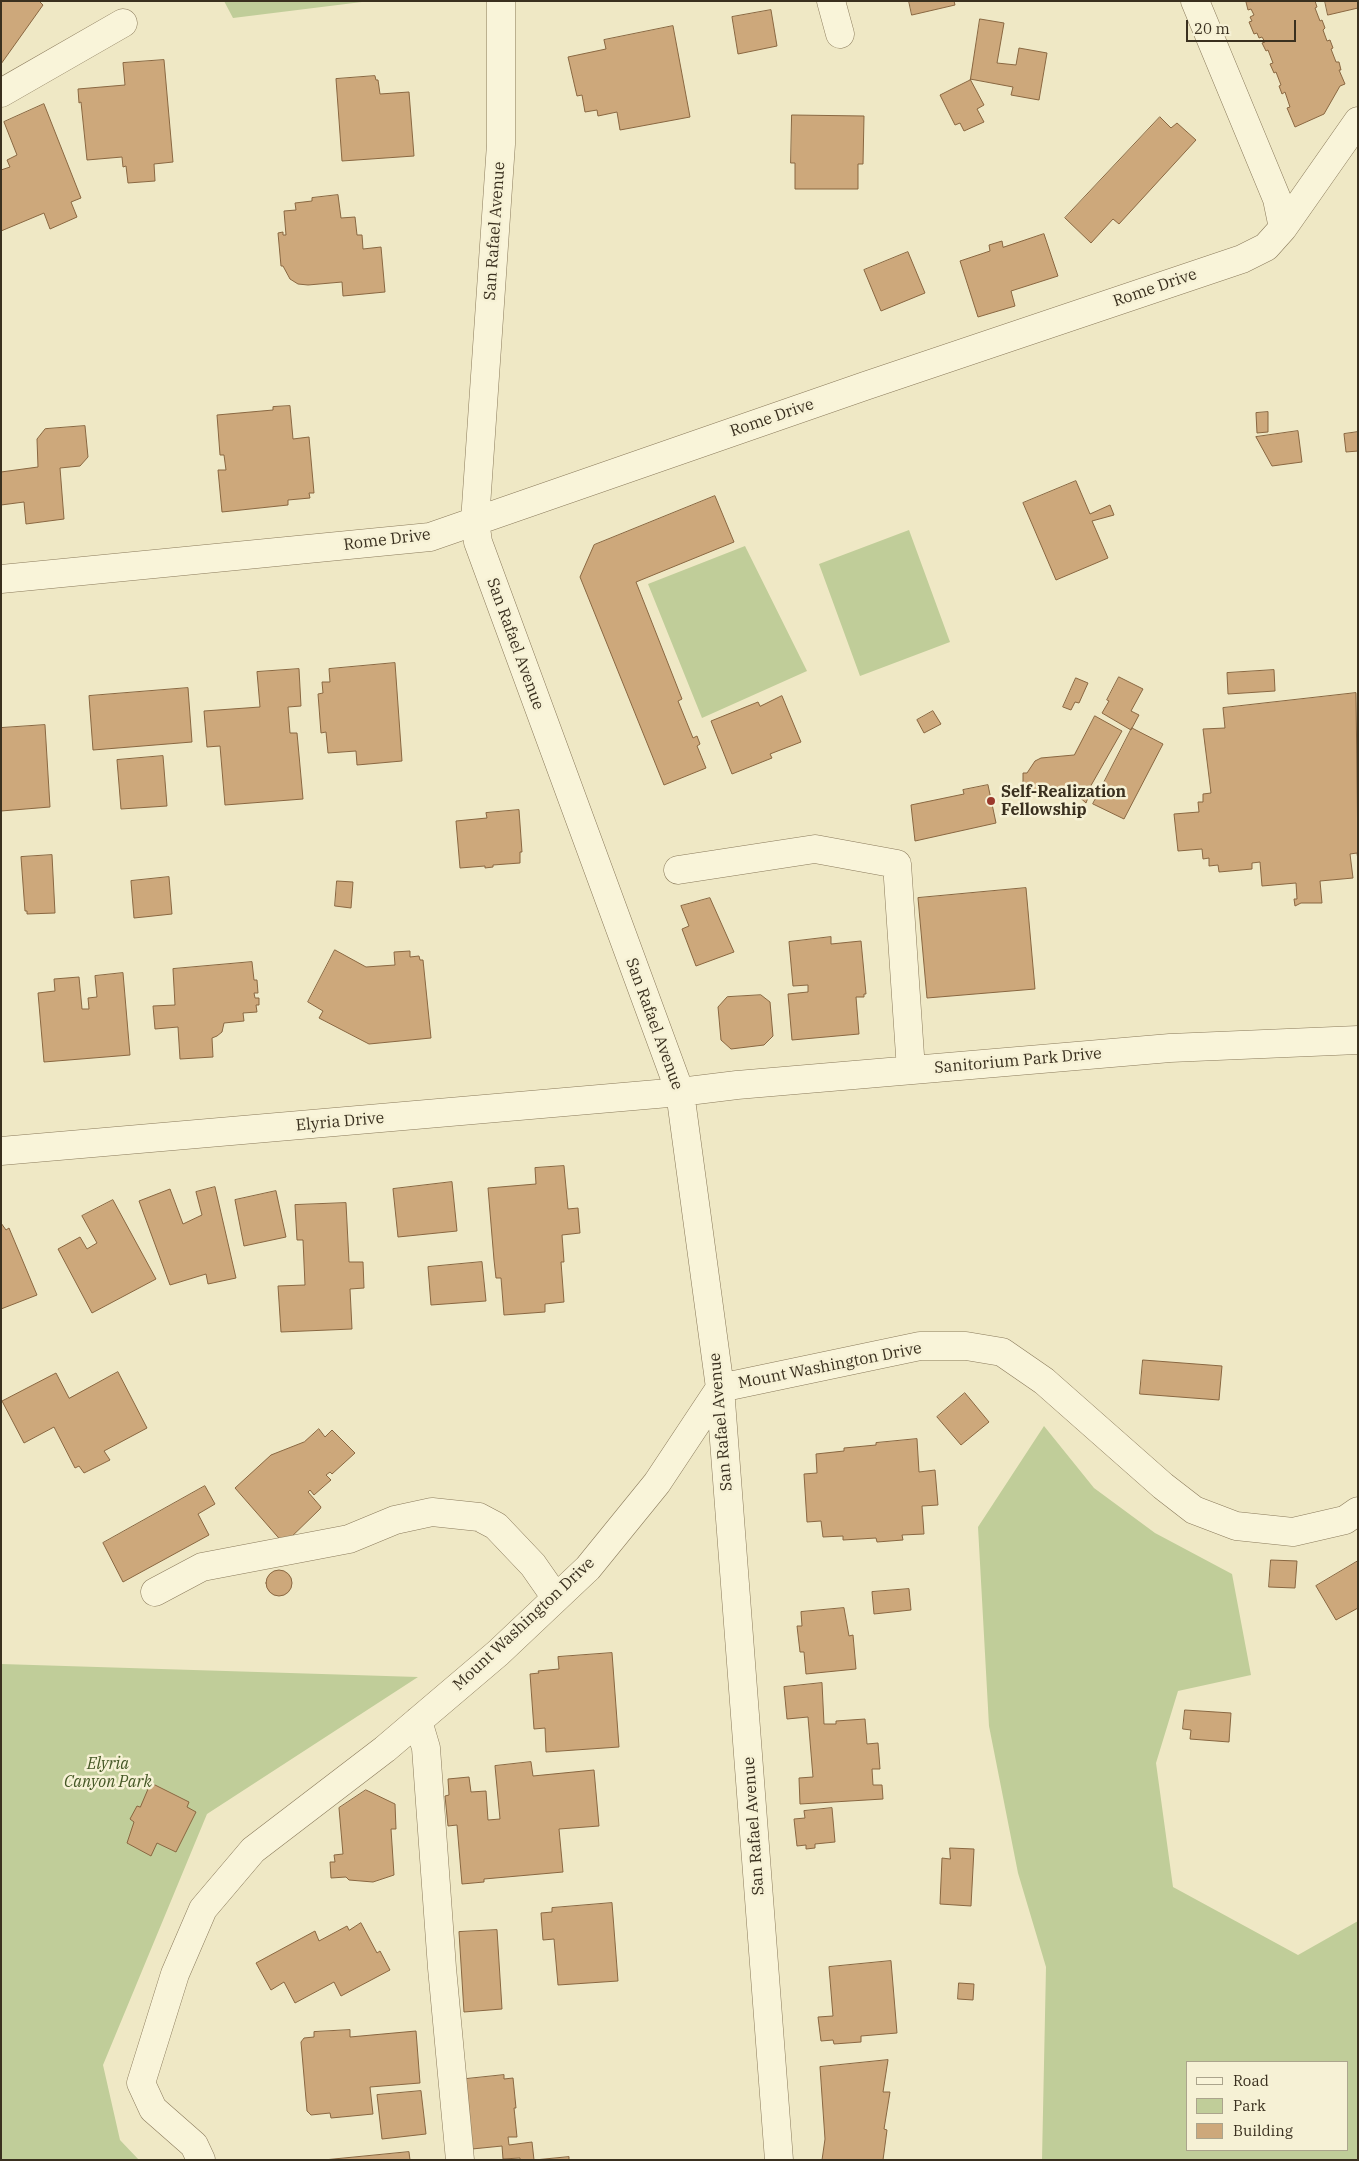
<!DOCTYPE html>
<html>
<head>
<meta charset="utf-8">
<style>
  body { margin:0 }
  #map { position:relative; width:1359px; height:2161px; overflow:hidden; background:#efe8c5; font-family:"IBM Plex Serif",serif }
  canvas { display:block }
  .frame { position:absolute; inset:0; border:2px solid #3a301f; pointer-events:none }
  .legend { position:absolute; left:1186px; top:2061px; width:162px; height:90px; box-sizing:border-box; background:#f6f1d5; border:1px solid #aba48c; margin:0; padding:6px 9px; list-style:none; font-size:15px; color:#3a301f }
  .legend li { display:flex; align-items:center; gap:10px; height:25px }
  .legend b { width:25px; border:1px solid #aba48c }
  .scale { position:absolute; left:1186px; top:20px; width:110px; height:22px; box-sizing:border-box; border:2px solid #3a301f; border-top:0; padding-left:6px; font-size:15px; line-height:18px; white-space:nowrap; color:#3a301f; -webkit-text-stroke:4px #f6f1d5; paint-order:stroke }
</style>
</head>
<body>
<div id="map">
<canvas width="1359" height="2161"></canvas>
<div class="frame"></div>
<ul class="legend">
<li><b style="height:6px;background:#f9f4d9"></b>Road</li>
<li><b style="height:14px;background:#c0cd99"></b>Park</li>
<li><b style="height:14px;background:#cda87b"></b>Building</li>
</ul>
<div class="scale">20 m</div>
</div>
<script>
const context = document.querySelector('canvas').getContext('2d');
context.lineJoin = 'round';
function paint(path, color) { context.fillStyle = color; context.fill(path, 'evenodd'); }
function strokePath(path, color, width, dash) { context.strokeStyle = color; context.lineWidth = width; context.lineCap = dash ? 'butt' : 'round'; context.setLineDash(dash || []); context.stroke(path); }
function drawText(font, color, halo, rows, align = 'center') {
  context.font = font + ' "IBM Plex Serif",serif'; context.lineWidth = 5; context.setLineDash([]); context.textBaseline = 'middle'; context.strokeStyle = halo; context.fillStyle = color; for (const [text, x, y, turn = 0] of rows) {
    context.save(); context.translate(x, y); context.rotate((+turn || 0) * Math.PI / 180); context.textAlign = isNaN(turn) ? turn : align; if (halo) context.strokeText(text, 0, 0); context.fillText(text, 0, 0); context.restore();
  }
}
paint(new Path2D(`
  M 224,1 L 370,1 L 233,18 Z
  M 909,530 L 950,642 L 860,676 L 819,564 Z
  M 745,546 L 807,671 L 702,718 L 648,584 Z
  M 1044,1426 L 1094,1488 L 1155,1533 L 1232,1574 L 1251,1675 L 1178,1691 L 1156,1763 L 1173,1887 L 1298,1955 L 1358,1921 L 1358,2160 L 1042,2160 L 1046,1967 L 1018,1873 L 989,1726 L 978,1527 ZM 1348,2062 L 1348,2150 L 1188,2150 L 1188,2062 Z
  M 1,1664 L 418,1677 L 207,1814 L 103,2065 L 120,2140 L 139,2160 L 1,2160 Z`), '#c0cd99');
const building = new Path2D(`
  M 1,1 L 39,1 L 43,5 L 1,64 Z
  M 909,1 L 954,1 L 955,5 L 912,15 Z
  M 1315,1 L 1317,7 L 1315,8 L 1320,21 L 1322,20 L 1325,28 L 1323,30 L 1327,41 L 1330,40 L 1333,48 L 1331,49 L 1336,62 L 1339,62 L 1341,70 L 1339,70 L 1345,84 L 1340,86 L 1324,114 L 1295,127 L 1287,108 L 1290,107 L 1285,92 L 1282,94 L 1279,86 L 1281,85 L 1276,72 L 1274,73 L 1270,64 L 1273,63 L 1268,50 L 1266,51 L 1262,43 L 1265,42 L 1262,37 L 1259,38 L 1257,33 L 1254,34 L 1249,22 L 1252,21 L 1250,17 L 1254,15 L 1251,9 L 1248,10 L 1246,2 Z
  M 1325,1 L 1358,1 L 1358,8 L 1328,15 Z
  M 771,10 L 777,46 L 738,54 L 732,17 Z
  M 980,19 L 1004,23 L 997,63 L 1016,65 L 1019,48 L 1047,53 L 1039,100 L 1011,95 L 1013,87 L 970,79 L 984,105 L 977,109 L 984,122 L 964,131 L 960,123 L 955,125 L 940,95 L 970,80 Z
  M 673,26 L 690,117 L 620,130 L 617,112 L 598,116 L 597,110 L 585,112 L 582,95 L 577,96 L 568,57 L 606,49 L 604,40 Z
  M 164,60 L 173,162 L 154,164 L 155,181 L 128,183 L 126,166 L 123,167 L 122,157 L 87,160 L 81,102 L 79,103 L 78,89 L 125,85 L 123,63 Z
  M 375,76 L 376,80 L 378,80 L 380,94 L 409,92 L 414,156 L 342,161 L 336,79 Z
  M 44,104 L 81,198 L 71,202 L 77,217 L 50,229 L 44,213 L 1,231 L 1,170 L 10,167 L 7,160 L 17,155 L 4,122 Z
  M 792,115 L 864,116 L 863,164 L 858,164 L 858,189 L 795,189 L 795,163 L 791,163 Z
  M 1160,117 L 1171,128 L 1177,123 L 1196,140 L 1119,224 L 1113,219 L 1091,243 L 1065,218 Z
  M 338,195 L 341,218 L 355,217 L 357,235 L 362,235 L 363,249 L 381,247 L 385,292 L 343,296 L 342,282 L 308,285 L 298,284 L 290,279 L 283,266 L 281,266 L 278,233 L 283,232 L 283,235 L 286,235 L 284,211 L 296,210 L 295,203 L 312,201 L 312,198 Z
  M 1044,234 L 1058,276 L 1011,291 L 1015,306 L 978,317 L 960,261 L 990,251 L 989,245 L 1002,241 L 1003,247 Z
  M 908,252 L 925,293 L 881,311 L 864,270 Z
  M 290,406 L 293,439 L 309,437 L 314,493 L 309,493 L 310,498 L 288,500 L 288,505 L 222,512 L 218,470 L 226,470 L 224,455 L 220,455 L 217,415 L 273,410 L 273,407 Z
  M 1268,412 L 1268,432 L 1257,433 L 1256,413 Z
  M 85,426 L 88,457 L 80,466 L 60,468 L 64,519 L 26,524 L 24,502 L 1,505 L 1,472 L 38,467 L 37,439 L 45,429 Z
  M 1298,431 L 1302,462 L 1272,466 L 1256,437 Z
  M 1358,432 L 1358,451 L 1346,452 L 1344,434 Z
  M 1076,481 L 1090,514 L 1110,505 L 1114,515 L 1092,521 L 1108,558 L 1056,580 L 1023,503 Z
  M 715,496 L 734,542 L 636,582 L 682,699 L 678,701 L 693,738 L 697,736 L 700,744 L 697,746 L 706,768 L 664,785 L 580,577 L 594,545 Z
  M 395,663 L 402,761 L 357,765 L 356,751 L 328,753 L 326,732 L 321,733 L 318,694 L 323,693 L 322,682 L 330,682 L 329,669 Z
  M 299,669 L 301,706 L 288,707 L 290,733 L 297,733 L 303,799 L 225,805 L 220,746 L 207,747 L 204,711 L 260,707 L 257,672 Z
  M 1274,670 L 1275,691 L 1228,694 L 1227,673 Z
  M 1119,677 L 1143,689 L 1131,711 L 1139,715 L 1131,730 L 1102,713 L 1109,701 L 1107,700 Z
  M 1076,678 L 1088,683 L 1079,703 L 1075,702 L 1071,710 L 1063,707 Z
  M 188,688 L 192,742 L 93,750 L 89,696 Z
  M 1356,693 L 1358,860 L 1357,853 L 1350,854 L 1353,878 L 1320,881 L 1322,903 L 1301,903 L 1295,906 L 1294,899 L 1297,899 L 1296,883 L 1262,886 L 1260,862 L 1252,863 L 1252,869 L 1219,872 L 1218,865 L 1209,866 L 1209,858 L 1203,859 L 1202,849 L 1178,851 L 1174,814 L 1199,812 L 1198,802 L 1203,802 L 1203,794 L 1211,793 L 1203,729 L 1225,728 L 1223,708 Z
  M 782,696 L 801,742 L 770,754 L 772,758 L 732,774 L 711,721 L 758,702 L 760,706 Z
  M 933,711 L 941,724 L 924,733 L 917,720 Z
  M 1095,716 L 1122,731 L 1089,789 L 1091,790 L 1086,803 L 1076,794 L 1042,798 L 1034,793 L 1028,787 L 1023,787 L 1023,773 L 1027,773 L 1035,761 L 1041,758 L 1074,755 Z
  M 45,725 L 50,807 L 1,811 L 1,728 Z
  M 1132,728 L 1163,744 L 1124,819 L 1093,804 Z
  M 163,756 L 167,806 L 121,809 L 117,760 Z
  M 988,785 L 996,823 L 915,841 L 911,805 L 964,794 L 963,790 Z
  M 519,810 L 522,852 L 520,852 L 520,863 L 493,865 L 493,867 L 485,868 L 485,866 L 460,868 L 456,821 L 487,818 L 486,813 Z
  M 52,855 L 55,913 L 27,914 L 27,911 L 25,911 L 21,857 Z
  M 169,877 L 172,914 L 134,918 L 131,881 Z
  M 337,881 L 353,882 L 351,908 L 335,906 Z
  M 1026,888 L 1035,989 L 927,998 L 918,898 Z
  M 710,898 L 734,952 L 696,966 L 682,929 L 689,926 L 681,906 Z
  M 831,937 L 831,944 L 861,941 L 866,994 L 864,994 L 864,997 L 856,997 L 859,1034 L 792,1040 L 788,994 L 808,992 L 808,985 L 793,986 L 789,942 Z
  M 335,950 L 366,967 L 395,965 L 394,952 L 410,951 L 410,957 L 419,956 L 420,960 L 423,960 L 431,1038 L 369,1044 L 319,1018 L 323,1011 L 308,1002 Z
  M 252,962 L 254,980 L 257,980 L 258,993 L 254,993 L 255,998 L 259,998 L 259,1005 L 256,1005 L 257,1012 L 243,1013 L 244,1021 L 224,1023 L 222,1032 L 217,1036 L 212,1038 L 213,1057 L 180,1059 L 178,1027 L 155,1029 L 153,1006 L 175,1005 L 173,969 Z
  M 123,973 L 130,1055 L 44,1062 L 38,993 L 55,991 L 54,979 L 79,977 L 82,1009 L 89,1009 L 88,998 L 97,997 L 95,976 Z
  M 761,995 L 770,1002 L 773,1036 L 764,1045 L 731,1049 L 721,1040 L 718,1007 L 727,997 Z
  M 564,1166 L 568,1209 L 578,1208 L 580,1233 L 562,1235 L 564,1262 L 561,1262 L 564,1302 L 545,1304 L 545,1312 L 504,1315 L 501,1278 L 496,1278 L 494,1260 L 488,1188 L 536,1184 L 535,1168 Z
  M 452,1182 L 457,1231 L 398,1237 L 393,1189 Z
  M 215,1187 L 236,1278 L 208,1284 L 206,1274 L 170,1285 L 139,1201 L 170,1189 L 183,1224 L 202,1215 L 196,1192 Z
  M 276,1191 L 286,1237 L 244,1246 L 235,1200 Z
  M 113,1200 L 156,1279 L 92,1313 L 58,1249 L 80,1237 L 87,1249 L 97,1243 L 82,1216 Z
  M 346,1203 L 349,1262 L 363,1262 L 364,1288 L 350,1289 L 352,1329 L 281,1332 L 278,1286 L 305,1285 L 303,1240 L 297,1240 L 295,1205 Z
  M 1,1223 L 6,1230 L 9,1228 L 37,1295 L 1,1309 Z
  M 482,1262 L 486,1301 L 431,1305 L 428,1267 Z
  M 1143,1360 L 1222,1366 L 1219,1400 L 1140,1394 Z
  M 118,1372 L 147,1428 L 104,1451 L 110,1460 L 84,1473 L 79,1466 L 75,1468 L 54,1427 L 24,1443 L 2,1401 L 56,1373 L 69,1398 Z
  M 965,1393 L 989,1422 L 961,1445 L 937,1417 Z
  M 319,1429 L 325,1437 L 332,1430 L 355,1453 L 332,1474 L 330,1472 L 326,1475 L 331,1480 L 314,1495 L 310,1490 L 308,1492 L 321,1507 L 320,1509 L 284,1544 L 235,1488 L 271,1455 L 304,1442 Z
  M 917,1439 L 919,1472 L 935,1470 L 938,1505 L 922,1506 L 924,1534 L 902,1535 L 903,1540 L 877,1542 L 876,1538 L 843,1540 L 843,1536 L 823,1537 L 821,1521 L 807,1522 L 804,1474 L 817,1473 L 816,1454 L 844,1451 L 844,1448 L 876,1445 L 876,1443 Z
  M 205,1486 L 215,1504 L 198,1514 L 209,1535 L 123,1582 L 103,1543 Z
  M 1271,1560 L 1297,1561 L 1295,1588 L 1269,1587 Z
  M 1358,1561 L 1358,1608 L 1336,1620 L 1316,1586 Z
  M266 1583a13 13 0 1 1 26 0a13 13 0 1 1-26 0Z
  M 909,1589 L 911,1610 L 874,1614 L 872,1592 Z
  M 844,1608 L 849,1636 L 853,1635 L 856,1669 L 806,1674 L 804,1652 L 800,1652 L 797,1626 L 802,1626 L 801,1612 Z
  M 612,1653 L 619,1747 L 546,1752 L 545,1728 L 534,1729 L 530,1674 L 539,1673 L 538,1671 L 559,1669 L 558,1657 Z
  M 822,1683 L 824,1724 L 836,1724 L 836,1721 L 865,1719 L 867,1744 L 878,1743 L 880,1769 L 872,1769 L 873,1785 L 882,1785 L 883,1799 L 800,1804 L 799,1778 L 813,1777 L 808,1717 L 787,1719 L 784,1687 Z
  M 1185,1710 L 1231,1713 L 1229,1742 L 1190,1739 L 1191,1730 L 1183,1729 Z
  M 531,1762 L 533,1776 L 594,1770 L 599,1826 L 559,1829 L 563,1872 L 484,1879 L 484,1882 L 462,1884 L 457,1825 L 448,1826 L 445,1796 L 449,1795 L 448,1779 L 469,1777 L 471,1792 L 486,1791 L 488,1820 L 500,1819 L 495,1766 Z
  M 151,1783 L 189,1802 L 187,1807 L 196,1812 L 176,1852 L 157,1843 L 151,1856 L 127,1843 L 134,1822 L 130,1819 L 137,1806 L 140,1807 Z
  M 366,1790 L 395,1804 L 396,1829 L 391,1829 L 394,1875 L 373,1882 L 349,1880 L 346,1877 L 331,1878 L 330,1862 L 335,1862 L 334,1855 L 343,1854 L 339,1808 Z
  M 832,1808 L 835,1842 L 815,1844 L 815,1848 L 806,1849 L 806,1845 L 797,1846 L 794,1819 L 805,1818 L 804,1811 Z
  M 950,1848 L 974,1849 L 971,1906 L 940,1904 L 942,1858 L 950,1859 Z
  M 612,1903 L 618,1981 L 558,1985 L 554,1939 L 543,1940 L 541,1913 L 552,1912 L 552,1908 Z
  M 361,1923 L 377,1953 L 380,1951 L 390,1970 L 341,1996 L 334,1982 L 295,2003 L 284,1982 L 271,1990 L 256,1963 L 315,1931 L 319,1941 L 347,1926 L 349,1930 Z
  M 497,1930 L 502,2009 L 464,2012 L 459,1932 Z
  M 891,1961 L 897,2033 L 861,2036 L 861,2042 L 834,2044 L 833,2040 L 821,2041 L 818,2017 L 833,2016 L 829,1967 Z
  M 959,1983 L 974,1984 L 973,2000 L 958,1999 Z
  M 350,2030 L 350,2037 L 416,2031 L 420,2083 L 370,2087 L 373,2114 L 331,2118 L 330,2113 L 311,2115 L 307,2111 L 301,2042 L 304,2038 L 314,2037 L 314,2032 Z
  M 888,2060 L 883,2092 L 890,2092 L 884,2129 L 887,2130 L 883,2160 L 822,2160 L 825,2139 L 820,2067 Z
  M 504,2075 L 504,2079 L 513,2078 L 516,2108 L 514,2108 L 517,2137 L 508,2137 L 509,2145 L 532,2142 L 534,2160 L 520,2160 L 520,2158 L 503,2159 L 502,2146 L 472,2149 L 466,2079 Z
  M 421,2091 L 426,2134 L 382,2139 L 377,2095 Z
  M 409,2152 L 410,2160 L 324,2160 Z
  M 569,2157 L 569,2160 L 533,2160 L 534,2160 Z`);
paint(building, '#cda87b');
strokePath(building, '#896741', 1);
const minor = new Path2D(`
  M 501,1 L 501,144 L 475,521 L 478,542 L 680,1092 L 720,1388 L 779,2160
  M 831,1 L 840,34
  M 1,93 L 123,23
  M 1283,228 L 1358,121
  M 1,579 L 430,537 L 865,386 L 1242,259 L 1266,247 L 1283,228 L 1277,199 L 1195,1
  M 678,870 L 815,849 L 897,864 L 911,1070
  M 1,1151 L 680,1092 L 737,1085 L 1170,1048 L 1358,1040
  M 155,1592 L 202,1567 L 349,1539 L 395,1520 L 432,1512 L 479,1517 L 496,1526 L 533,1565 L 556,1598
  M 418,1721 L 426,1748 L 442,1968 L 460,2160
  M 201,2160 L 194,2145 L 153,2109 L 141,2083 L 175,1974 L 203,1909 L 253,1850 L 385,1749 L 498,1653 L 588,1568 L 657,1483 L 720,1388 L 920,1346 L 966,1346 L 1002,1352 L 1044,1381 L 1163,1486 L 1194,1510 L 1236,1526 L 1293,1532 L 1345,1520 L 1358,1511`);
strokePath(minor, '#8a7a5b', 29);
strokePath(minor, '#f9f4d9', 28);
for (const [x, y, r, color] of [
  [991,801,5,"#9a382b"]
]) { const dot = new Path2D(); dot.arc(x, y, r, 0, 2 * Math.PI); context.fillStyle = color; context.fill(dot); strokePath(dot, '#f6f1d5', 2); }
drawText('16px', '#3a301f', '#f6f1d5', [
  ["San Rafael Avenue",495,231,-86],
  ["Rome Drive",1155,288,-19],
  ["Rome Drive",772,418,-19],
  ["Rome Drive",387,540,-7],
  ["San Rafael Avenue",515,644,70],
  ["San Rafael Avenue",654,1024,70],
  ["Sanitorium Park Drive",1018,1061,-5],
  ["Elyria Drive",340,1122,-5],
  ["Mount Washington Drive",830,1366,-11],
  ["San Rafael Avenue",721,1422,-95],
  ["Mount Washington Drive",524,1624,-43],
  ["San Rafael Avenue",754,1826,-94]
]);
drawText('bold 16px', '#3a301f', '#f6f1d5', [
  ["Self-Realization",1001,792],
  ["Fellowship",1001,810]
], 'left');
drawText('italic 16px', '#445725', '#f6f1d5', [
  ["Elyria",108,1764],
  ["Canyon Park",108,1782]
]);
</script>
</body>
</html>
